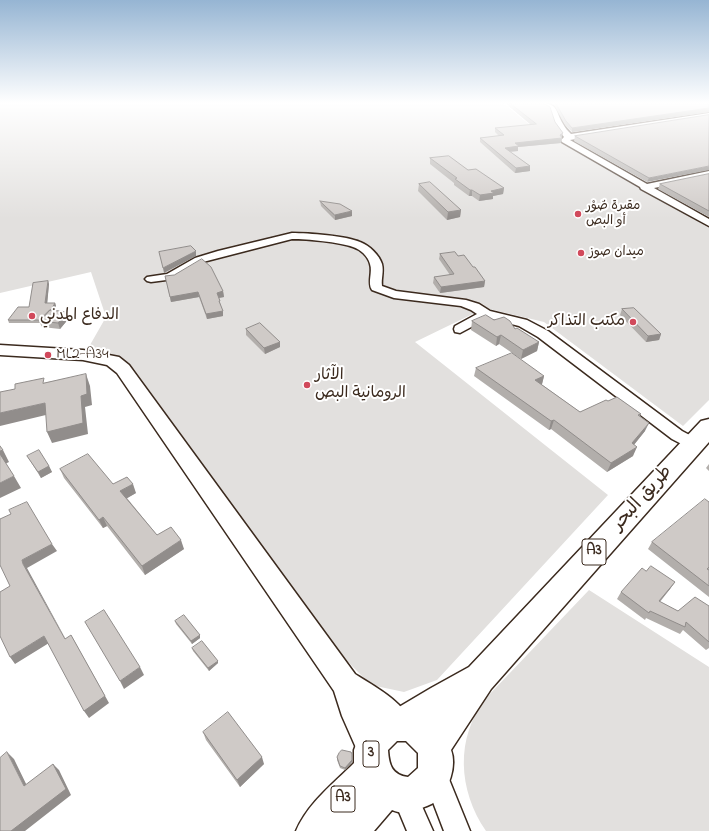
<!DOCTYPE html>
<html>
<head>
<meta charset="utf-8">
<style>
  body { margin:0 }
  canvas { display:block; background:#fff }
</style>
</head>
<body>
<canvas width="709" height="831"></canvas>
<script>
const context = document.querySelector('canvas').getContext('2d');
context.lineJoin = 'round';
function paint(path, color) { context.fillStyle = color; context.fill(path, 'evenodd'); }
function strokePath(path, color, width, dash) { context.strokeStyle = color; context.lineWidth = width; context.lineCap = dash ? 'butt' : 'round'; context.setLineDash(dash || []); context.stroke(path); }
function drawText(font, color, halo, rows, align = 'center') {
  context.font = font + ' "Indie Flower","Playpen Sans Arabic",sans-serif'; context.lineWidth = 4; context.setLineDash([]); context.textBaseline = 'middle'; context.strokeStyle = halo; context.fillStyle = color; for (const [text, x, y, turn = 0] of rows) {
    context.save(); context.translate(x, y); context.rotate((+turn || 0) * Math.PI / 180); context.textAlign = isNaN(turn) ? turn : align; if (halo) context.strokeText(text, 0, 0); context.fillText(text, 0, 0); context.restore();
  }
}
paint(new Path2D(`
  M 0,103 L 503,103 C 522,118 540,136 563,141 L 709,228 L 709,400 L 683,426 L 544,322 L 485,308 L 415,342 L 608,495 L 437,680 L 404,692 L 371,685 L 340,654 L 134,369 L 116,356 L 86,352 L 106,317 L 91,272 L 0,293 Z
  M 589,590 L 709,667 L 709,831 L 486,831 C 458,790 455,738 486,698 Z`), '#e2e0de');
const minor = new Path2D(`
  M 539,103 C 559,103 555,111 563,124 C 565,128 568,131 571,134 L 709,113 L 709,117 L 570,140 L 647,184 L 709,171 L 709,177 L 654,188 L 709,219 L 709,226 L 641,189 L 640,187 L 562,142 L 561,140 L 564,137 L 555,125 L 550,110 Z
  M 292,233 C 308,233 347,236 360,242 C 370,246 379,255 382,264 C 384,272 381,278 382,286 L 396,291 L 466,300 L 479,304 L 490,311 L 527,320 L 548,331 L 682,431 L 699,440 L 701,444 L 699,448 L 693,450 L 672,439 L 538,337 L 519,326 L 488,318 L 460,333 L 455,332 L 454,329 L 455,326 L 477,314 L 471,310 L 461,306 L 394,298 L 372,290 C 367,283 373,272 370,264 C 368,256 360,249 353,247 C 339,242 307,239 292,239 L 203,262 L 174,279 L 151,282 L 147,281 L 145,279 L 147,277 L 167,274 L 195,258 L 218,251 Z
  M 435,764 L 444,767 L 470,831 L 444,831 L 423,776 L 426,767 Z
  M 404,783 L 413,786 L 433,831 L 407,831 L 392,795 L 395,786 Z`);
const major = new Path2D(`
  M 0,345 L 83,350 L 119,357 L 129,365 L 355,674 C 375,687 403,701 412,724 L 408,734 L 398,738 L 388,734 L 373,721 L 386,749 L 381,759 L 371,764 L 361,759 L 342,716 L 334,691 L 117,373 L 107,365 L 83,360 L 0,355 Z`);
const highway = new Path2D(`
  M 709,419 L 709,442 L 491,689 L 451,750 C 457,766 449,790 436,801 C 431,805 424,807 419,809 C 409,813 402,814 392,810 L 374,831 L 296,831 C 308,803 333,784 354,763 L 354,750 L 363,726 L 374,716 L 399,707 L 431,688 L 469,667 L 701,421 ZM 397,741 L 406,741 L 418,753 L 418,768 L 408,777 C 392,775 389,765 388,750 Z`);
strokePath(minor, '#3b2a1e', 3);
strokePath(major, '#3b2a1e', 3);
strokePath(highway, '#3b2a1e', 3);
paint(minor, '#fff');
paint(major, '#fff');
paint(highway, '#fff');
paint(new Path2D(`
  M 505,103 L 543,103 L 555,122 L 562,137 L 561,143 L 518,147 L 518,151 L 510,152 L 530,166 L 530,171 L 515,173 L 480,142 L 480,138 L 499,136 L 495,132 L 495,128 L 531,125 Z
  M 551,103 L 709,103 L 709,112 L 572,132 L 565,125 L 554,105 Z
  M 709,115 L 647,182 L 574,141 L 575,136 Z
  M 430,158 L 468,170 L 504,188 L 503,194 L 493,196 L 493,199 L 479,201 L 472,196 L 469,196 L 454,185 L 454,183 L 430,164 Z
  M 709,174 L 709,217 L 658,189 L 660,184 Z
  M 419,184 L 461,210 L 460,217 L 447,220 L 418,191 Z
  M 320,201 L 352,216 L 335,220 L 321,206 Z
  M 440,254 L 458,256 L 473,267 L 485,281 L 484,287 L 440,293 L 433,283 L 434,277 L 450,275 L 439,259 Z
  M 165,276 L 223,291 L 224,297 L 219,298 L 223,316 L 207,319 L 199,297 L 171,302 Z
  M 48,281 L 49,284 L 47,303 L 55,303 L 56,306 L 53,310 L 68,312 L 70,317 L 60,329 L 42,327 L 40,323 L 9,323 L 8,320 L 29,307 Z
  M 622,309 L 661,334 L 659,340 L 646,342 L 620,315 Z
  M 494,320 L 515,329 L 539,342 L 537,351 L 521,359 L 499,344 L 496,346 L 471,330 L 472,321 Z
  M 246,329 L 280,347 L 265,354 L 246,335 Z
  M 476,368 L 544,376 L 542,384 L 541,384 L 580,412 L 608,401 L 641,414 L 640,416 L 645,431 L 634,445 L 633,456 L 607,472 L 551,429 L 549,430 L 474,376 Z
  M 27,456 L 49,466 L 52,472 L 41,478 L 31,462 Z
  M 709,464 L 709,471 L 706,468 Z
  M 60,469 L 113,484 L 136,493 L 127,498 L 157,535 L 184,549 L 145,575 L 107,526 L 103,528 L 64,478 Z
  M 709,502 L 709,597 L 648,549 L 652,542 Z
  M 646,571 L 675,582 L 670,589 L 660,602 L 678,611 L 709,606 L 709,648 L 706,650 L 683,630 L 680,634 L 646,618 L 645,620 L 617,599 L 621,592 Z
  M 175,621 L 200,635 L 200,638 L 192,644 L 176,624 Z
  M 192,648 L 218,663 L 209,671 L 193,651 Z
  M 203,732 L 264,764 L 240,787 L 206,740 Z
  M 352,754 L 352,762 L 345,770 L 340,768 L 337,760 L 337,757 Z`), '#b2aeab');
paint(new Path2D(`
  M 709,108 L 709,112 L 572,132 L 572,128 Z
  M 563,133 L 562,137 L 561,138 L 562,138 L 561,143 L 518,147 L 518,151 L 504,152 L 505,148 L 515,143 L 560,135 Z
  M 530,166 L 530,171 L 515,173 L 516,168 Z
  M 709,166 L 709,170 L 647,182 L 649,178 Z
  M 504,188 L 503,194 L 493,196 L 493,199 L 479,201 L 480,195 L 491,191 Z
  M 470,190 L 472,190 L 472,196 L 469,196 Z
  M 461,210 L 460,217 L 447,220 L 448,212 Z
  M 352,211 L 352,216 L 335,220 L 335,215 Z
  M 196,251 L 196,256 L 164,273 L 163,268 Z
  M 48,281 L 49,284 L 47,306 L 45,303 Z
  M 485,281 L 484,287 L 440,293 L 441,287 Z
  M 223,291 L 224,297 L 218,298 L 217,293 Z
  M 198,292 L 199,297 L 171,302 L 170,297 Z
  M 55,303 L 56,306 L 46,322 L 44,320 Z
  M 223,311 L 223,316 L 207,319 L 206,314 Z
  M 68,312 L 70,317 L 60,329 L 58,323 Z
  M 661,334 L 659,340 L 646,342 L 648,336 Z
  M 501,335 L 499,344 L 496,346 L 497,337 Z
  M 280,342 L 280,347 L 265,354 L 264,348 Z
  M 539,342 L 537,351 L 521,359 L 523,350 Z
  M 86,374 L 90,386 L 92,405 L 85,407 L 88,434 L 52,443 L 47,432 L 81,396 Z
  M 544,376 L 542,384 L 533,389 L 535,380 Z
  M 45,403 L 50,414 L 0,426 L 0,413 Z
  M 554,420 L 551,429 L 549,430 L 551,421 Z
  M 649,423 L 645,431 L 628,452 L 632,443 Z
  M 637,447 L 633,456 L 607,472 L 611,463 Z
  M 3,450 L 9,462 L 5,464 L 0,455 L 0,451 Z
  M 49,466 L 52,472 L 41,478 L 38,472 Z
  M 14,476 L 21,488 L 0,498 L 0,483 Z
  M 133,484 L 136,493 L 124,500 L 120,491 Z
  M 103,517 L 107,526 L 103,528 L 99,520 Z
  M 181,540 L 184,549 L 145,575 L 142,566 Z
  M 52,544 L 57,551 L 27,568 L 70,647 L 23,564 L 22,560 Z
  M 675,582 L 670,589 L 654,608 L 659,601 Z
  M 71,635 L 109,703 L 89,718 L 84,711 Z
  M 200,635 L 200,638 L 192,644 L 191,641 Z
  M 44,636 L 49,643 L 15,664 L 10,657 Z
  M 218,661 L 218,663 L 209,671 L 208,668 Z
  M 140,667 L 144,675 L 124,689 L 120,681 Z
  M 7,752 L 14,759 L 30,792 L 24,786 Z
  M 262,757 L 264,764 L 240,787 L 237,780 Z
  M 352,760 L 352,762 L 345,770 L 345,768 Z
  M 53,764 L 59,770 L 71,795 L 25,831 L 11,831 Z`), '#918d8b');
const building = new Path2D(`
  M 510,103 L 543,103 L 550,107 L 555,122 L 563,133 L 560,135 L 562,138 L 515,143 L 519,146 L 505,148 L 530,166 L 516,168 L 480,138 L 504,135 L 495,128 L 536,124 Z
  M 556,103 L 709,103 L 709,108 L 572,128 L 566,121 Z
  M 709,115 L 709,166 L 649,178 L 575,136 Z
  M 449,156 L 468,170 L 476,169 L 504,188 L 491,191 L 494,193 L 480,195 L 472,190 L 470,190 L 455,179 L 457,178 L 430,158 Z
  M 709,174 L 709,211 L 660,184 Z
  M 430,182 L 461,210 L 448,212 L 419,184 Z
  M 320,201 L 340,204 L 352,211 L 335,215 Z
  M 191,246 L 196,251 L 163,268 L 159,252 Z
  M 455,252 L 458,256 L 464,255 L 473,267 L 475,267 L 485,281 L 441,287 L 434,277 L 454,274 L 440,254 Z
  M 202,259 L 211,267 L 223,291 L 217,293 L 220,301 L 219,301 L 223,311 L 206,314 L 198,292 L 170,297 L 165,276 L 174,275 Z
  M 48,281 L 45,303 L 55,303 L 51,310 L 50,310 L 41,320 L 8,320 L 18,307 L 29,307 L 33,283 Z
  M 634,308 L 661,334 L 648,336 L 622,309 Z
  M 50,310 L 68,312 L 58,323 L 39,321 Z
  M 486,315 L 494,320 L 504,317 L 510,321 L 515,329 L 517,328 L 539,342 L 523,350 L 501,335 L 497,337 L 472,321 Z
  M 260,323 L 280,342 L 264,348 L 246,329 Z
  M 512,353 L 544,376 L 535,380 L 580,412 L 606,400 L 608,401 L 617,397 L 641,414 L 638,415 L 649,423 L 632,443 L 637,447 L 611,463 L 554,420 L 551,421 L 476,368 Z
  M 86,374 L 87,394 L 81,396 L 83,423 L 47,432 L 45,403 L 0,413 L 0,392 L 15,389 L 15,384 L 44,378 L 43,383 Z
  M 0,446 L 3,450 L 0,451 Z
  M 39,450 L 49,466 L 38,472 L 27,456 Z
  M 0,454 L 14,476 L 0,483 Z
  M 88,454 L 113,484 L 127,477 L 133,484 L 120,491 L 157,535 L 171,527 L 181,540 L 142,566 L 103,517 L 99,520 L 60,469 Z
  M 705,499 L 709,502 L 709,567 L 707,569 L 709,570 L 709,586 L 652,542 Z
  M 27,502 L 52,544 L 22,560 L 23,564 L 65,639 L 71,635 L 105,696 L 84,711 L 44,636 L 10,657 L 0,636 L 0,592 L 10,586 L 0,565 L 0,519 L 11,514 L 9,510 Z
  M 651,566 L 675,582 L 659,601 L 678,611 L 695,597 L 709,606 L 709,642 L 686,622 L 685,627 L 650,611 L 649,613 L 621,592 L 642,568 L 646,571 Z
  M 104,610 L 140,667 L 120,681 L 85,622 Z
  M 184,615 L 200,635 L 191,641 L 175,621 Z
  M 202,641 L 218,661 L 208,668 L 192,648 Z
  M 228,712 L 262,757 L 237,780 L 203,732 Z
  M 342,750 L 351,752 L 352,754 L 352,760 L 345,768 L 340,766 L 337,757 L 339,753 Z
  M 7,752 L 24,786 L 53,764 L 66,789 L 11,831 L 0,831 L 0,758 Z`);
paint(building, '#cfcac7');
strokePath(building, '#918d8b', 1);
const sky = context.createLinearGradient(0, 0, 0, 219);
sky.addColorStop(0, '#96b5d3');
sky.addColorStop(0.47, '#fff');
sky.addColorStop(1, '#ffffff00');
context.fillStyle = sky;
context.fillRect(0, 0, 709, 219);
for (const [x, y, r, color] of [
  [578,214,4,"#d1495b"],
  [581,253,4,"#d1495b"],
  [32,316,4,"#d1495b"],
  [633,322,4,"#d1495b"],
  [48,355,4,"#d1495b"],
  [307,385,4,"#d1495b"]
]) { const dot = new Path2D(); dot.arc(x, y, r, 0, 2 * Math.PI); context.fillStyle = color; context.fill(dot); strokePath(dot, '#fff', 1.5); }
drawText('13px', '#3b2a1e', '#fff', [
  ["مقبرة صُوْر",586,207],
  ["أو البص",586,222],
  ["ميدان صوز",589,253]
], 'left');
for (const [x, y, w] of [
  [594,552,24],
  [371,754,16],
  [343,799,24]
]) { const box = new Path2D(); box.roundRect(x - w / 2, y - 13, w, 26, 3); context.fillStyle = '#fff'; context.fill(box); strokePath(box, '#3b2a1e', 1); }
drawText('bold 15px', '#3b2a1e', null, [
  ["A3",594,552],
  ["3",371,754],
  ["A3",343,799]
]);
drawText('16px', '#3b2a1e', '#fff', [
  ["الدفاع المدني",40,316],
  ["مكتب التذاكر",625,322,"right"],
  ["ML2-A34",56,355],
  ["الآثار",315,376],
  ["الرومانية البص",315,394]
], 'left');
drawText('19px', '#3b2a1e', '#fff', [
  ["طريق البحر",643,499,-48]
]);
</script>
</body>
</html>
